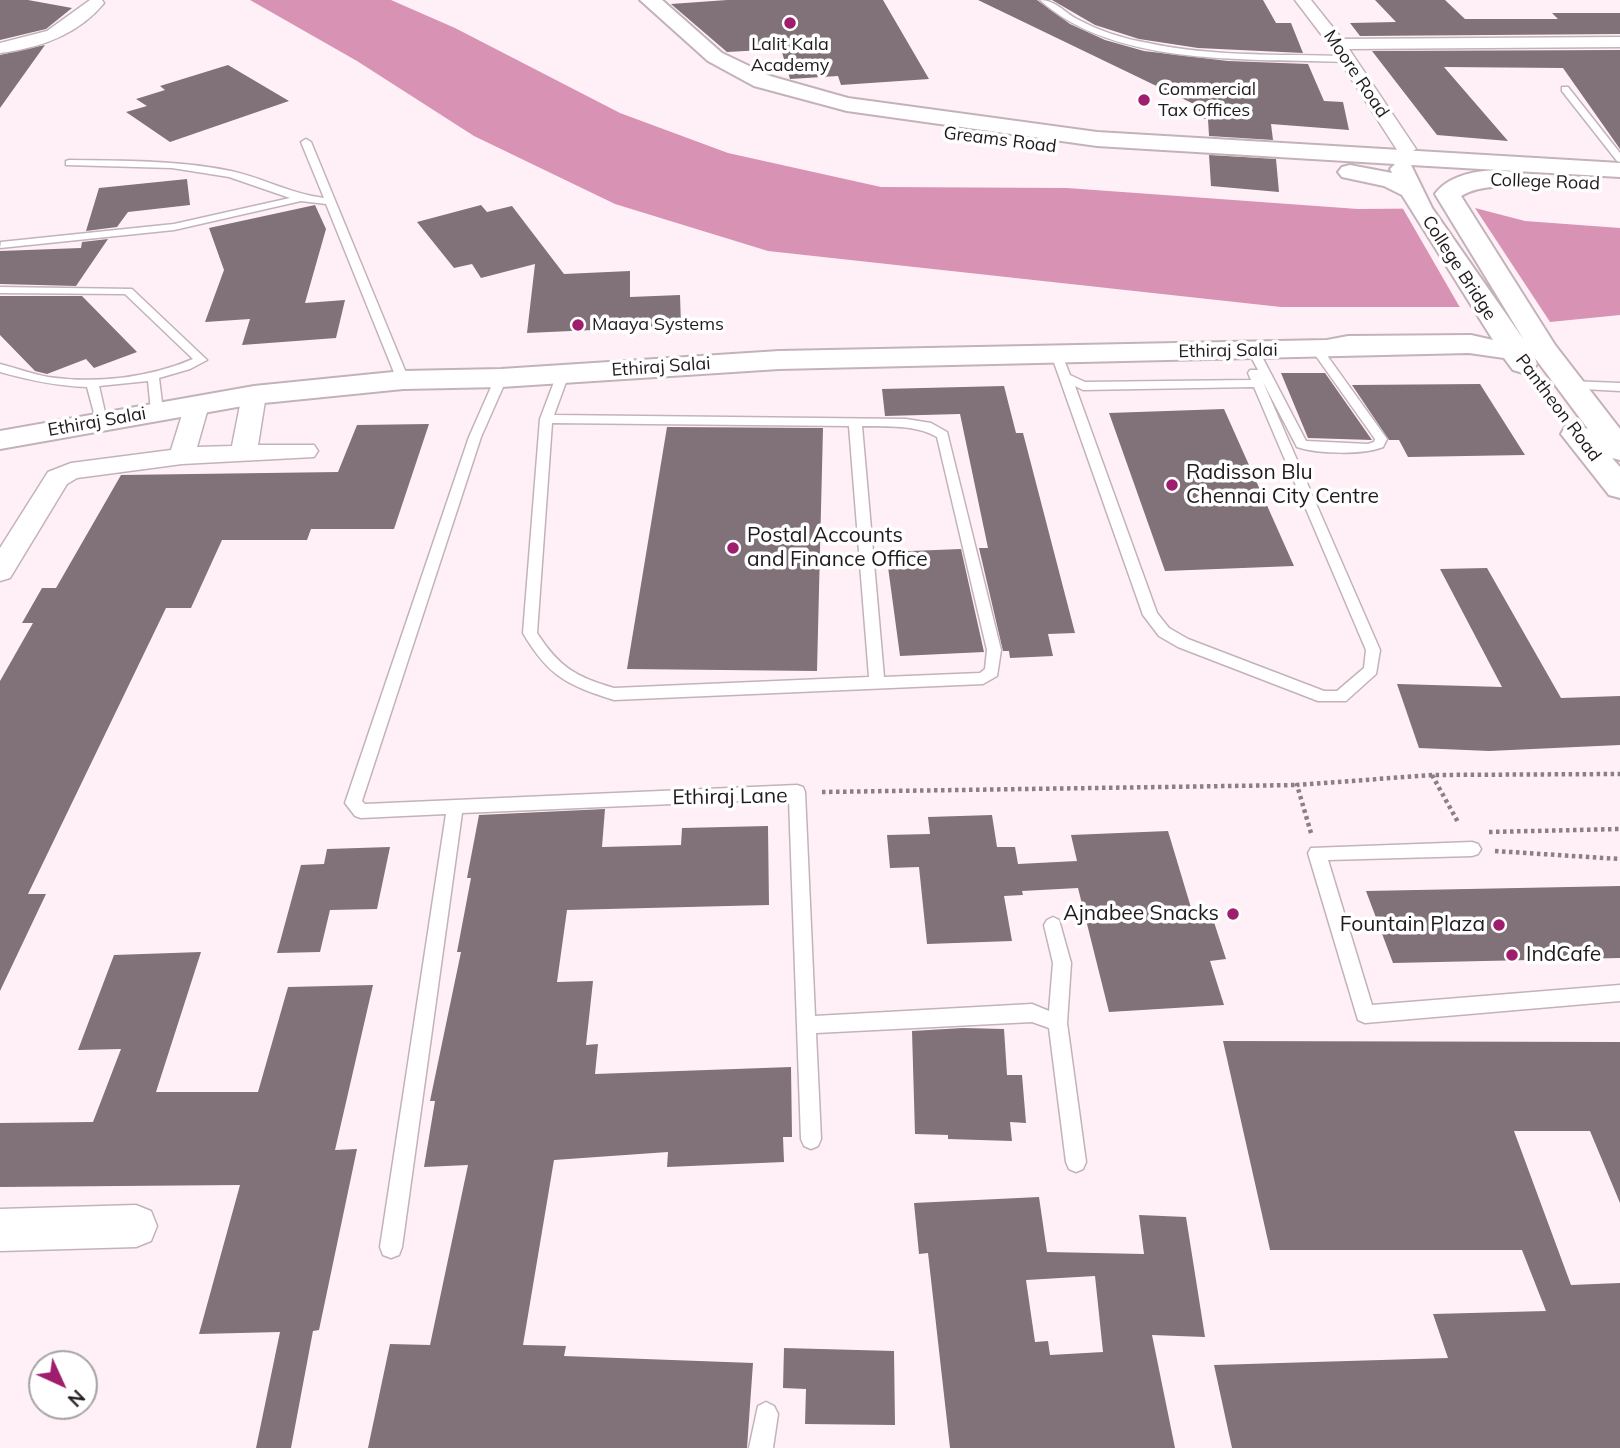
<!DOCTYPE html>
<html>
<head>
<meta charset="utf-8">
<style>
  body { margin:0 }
  #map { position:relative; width:1620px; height:1448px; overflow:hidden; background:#fff0f7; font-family:Mulish,sans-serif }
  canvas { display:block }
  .north { position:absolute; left:28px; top:1350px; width:70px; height:70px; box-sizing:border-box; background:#fff; border:2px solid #a6a3a5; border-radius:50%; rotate:135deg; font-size:19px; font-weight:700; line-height:28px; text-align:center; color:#201a1d }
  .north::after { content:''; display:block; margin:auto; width:24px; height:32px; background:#9f1d6d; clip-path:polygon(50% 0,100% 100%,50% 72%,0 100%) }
</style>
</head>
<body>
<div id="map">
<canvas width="1620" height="1448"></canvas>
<div class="north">N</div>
</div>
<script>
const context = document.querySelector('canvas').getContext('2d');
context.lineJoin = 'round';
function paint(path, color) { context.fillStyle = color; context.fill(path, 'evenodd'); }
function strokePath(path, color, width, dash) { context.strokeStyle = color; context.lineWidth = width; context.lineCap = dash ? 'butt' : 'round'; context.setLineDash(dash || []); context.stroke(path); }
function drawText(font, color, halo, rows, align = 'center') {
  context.font = font + ' Mulish,sans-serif'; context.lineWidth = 7; context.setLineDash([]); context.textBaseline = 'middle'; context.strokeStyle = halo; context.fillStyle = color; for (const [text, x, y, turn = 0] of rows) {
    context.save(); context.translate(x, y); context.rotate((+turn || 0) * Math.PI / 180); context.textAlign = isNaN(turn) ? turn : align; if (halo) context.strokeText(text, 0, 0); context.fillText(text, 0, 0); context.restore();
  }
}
paint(new Path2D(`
  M 250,0 L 391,0 L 455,28 L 620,113 L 728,153 L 881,187 L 1067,188 L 1358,209 L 1475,208 L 1525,221 L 1620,228 L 1620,315 L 1550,322 L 1459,307 L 1281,307 L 768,251 L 615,204 L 474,136 L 357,61 Z`), '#d892b4');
paint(new Path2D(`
  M 1402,207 L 1475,208 L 1552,325 L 1462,311 Z`), '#fff0f7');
paint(new Path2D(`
  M 0,0 L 28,0 L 72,8 L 46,29 L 0,40 Z
  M 727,0 L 883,0 L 929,79 L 841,85 L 838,76 L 790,79 L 781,49 L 727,52 L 671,4 Z
  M 978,0 L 1037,0 L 1070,24 L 1105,40 L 1144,51 L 1228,61 L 1308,64 L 1324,101 L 1343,102 L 1349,130 L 1271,124 L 1273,140 L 1209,136 L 1208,119 L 1195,118 L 1198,106 Z
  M 1052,0 L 1263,0 L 1276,23 L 1291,23 L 1303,53 L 1198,48 L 1139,39 L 1095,25 Z
  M 1375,0 L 1445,0 L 1465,19 L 1558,19 L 1552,13 L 1620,13 L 1620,34 L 1360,36 L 1350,23 L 1396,22 Z
  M 45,45 L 0,108 L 0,55 Z
  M 1620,50 L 1620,149 L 1563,68 L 1444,67 L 1508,141 L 1437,135 L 1372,51 Z
  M 228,65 L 289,101 L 170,142 L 126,112 L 147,106 L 136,99 L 165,90 L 160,86 Z
  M 1209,155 L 1276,159 L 1279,192 L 1211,186 Z
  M 187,179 L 190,205 L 128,212 L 117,227 L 86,231 L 99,188 Z
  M 315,205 L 326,229 L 305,303 L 345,300 L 336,338 L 242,345 L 250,319 L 205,322 L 224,270 L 209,228 Z
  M 481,205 L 487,212 L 512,206 L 564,274 L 630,271 L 630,297 L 680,295 L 681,326 L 527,333 L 535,264 L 481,278 L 472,264 L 454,268 L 417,222 Z
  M 108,239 L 76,286 L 0,284 L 0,251 L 81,248 L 82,242 Z
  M 0,296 L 82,296 L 137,352 L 94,368 L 86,359 L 47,374 L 35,371 L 0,335 Z
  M 1281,373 L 1325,373 L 1372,440 L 1308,438 Z
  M 1480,384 L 1525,455 L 1408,457 L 1399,440 L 1389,440 L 1352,385 Z
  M 1004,386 L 1016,433 L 1023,433 L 1075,633 L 1048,634 L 1053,656 L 1010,658 L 1009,651 L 1003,651 L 979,548 L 988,548 L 960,414 L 885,416 L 882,389 Z
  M 1224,409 L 1294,566 L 1165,571 L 1109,413 Z
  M 429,424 L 394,529 L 311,529 L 307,540 L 222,540 L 191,608 L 166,608 L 28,894 L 46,894 L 0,991 L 0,681 L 33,623 L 22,623 L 42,588 L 56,588 L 121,475 L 338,472 L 357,425 Z
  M 667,427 L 823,428 L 817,671 L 627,669 Z
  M 961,549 L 984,652 L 900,656 L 886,552 Z
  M 1487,568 L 1561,698 L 1620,696 L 1620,745 L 1489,751 L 1419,748 L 1397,684 L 1502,687 L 1440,569 Z
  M 605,809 L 602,847 L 681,845 L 682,828 L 768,826 L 769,905 L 567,910 L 557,982 L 593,981 L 586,1045 L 598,1044 L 595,1074 L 791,1067 L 792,1137 L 783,1137 L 784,1162 L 667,1167 L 668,1152 L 554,1160 L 523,1345 L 566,1346 L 564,1356 L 753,1363 L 747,1448 L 368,1448 L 390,1344 L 430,1345 L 468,1165 L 424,1167 L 435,1101 L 430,1101 L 461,952 L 457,952 L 471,878 L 467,878 L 479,815 Z
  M 992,815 L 997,847 L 1015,847 L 1018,864 L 1077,861 L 1071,835 L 1168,831 L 1195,921 L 1213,919 L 1226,959 L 1210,961 L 1224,1005 L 1109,1012 L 1078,888 L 1022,891 L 1023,895 L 1004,896 L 1012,941 L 927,944 L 919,867 L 890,868 L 887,835 L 930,834 L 928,817 Z
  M 390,847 L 377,909 L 330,910 L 320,952 L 277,953 L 301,865 L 324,864 L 327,849 Z
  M 1620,886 L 1620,958 L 1393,963 L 1366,891 Z
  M 201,952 L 156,1092 L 258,1092 L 288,987 L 373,985 L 335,1150 L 357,1149 L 319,1330 L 313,1331 L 291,1448 L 256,1448 L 280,1332 L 199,1334 L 240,1185 L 0,1187 L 0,1123 L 93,1122 L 121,1049 L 78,1050 L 114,955 Z
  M 963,1028 L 1004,1029 L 1007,1075 L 1022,1075 L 1026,1123 L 1010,1122 L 1012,1141 L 948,1139 L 948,1135 L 915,1134 L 912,1031 Z
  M 1223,1041 L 1620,1042 L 1620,1203 L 1590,1131 L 1514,1131 L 1571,1285 L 1620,1283 L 1620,1448 L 1232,1448 L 1214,1365 L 1448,1358 L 1433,1314 L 1546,1311 L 1522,1250 L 1270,1250 Z
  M 1039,1197 L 1047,1252 L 1144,1254 L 1139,1215 L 1186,1217 L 1205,1337 L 1152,1335 L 1175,1448 L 950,1448 L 928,1253 L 919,1254 L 914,1203 ZM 1095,1276 L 1103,1352 L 1050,1355 L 1048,1341 L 1035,1342 L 1026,1280 Z
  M 784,1348 L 894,1351 L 895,1425 L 805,1424 L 806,1389 L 783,1388 Z`), '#817178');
const lane = new Path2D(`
  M 1040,0 C 1055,0 1064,12 1077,19 C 1099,31 1124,39 1148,43 C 1213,57 1281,54 1347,56 L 1351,59 L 1347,62 C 1252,58 1115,68 1040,0 Z
  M 1562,87 L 1568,87 L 1620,153 L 1620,162 L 1617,161 L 1562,91 Z
  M 306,139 L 311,142 L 409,380 L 407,383 L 399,383 L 397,380 L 326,204 L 301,201 L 174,230 L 0,248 L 1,242 L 174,224 L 290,198 L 229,177 L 172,168 L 66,165 L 66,161 L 69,160 C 123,161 177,160 231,171 C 263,178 291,194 324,198 L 301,142 Z
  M 0,287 L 132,289 L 207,360 L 190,369 L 159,378 L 163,411 L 157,415 L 151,411 L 148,381 L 99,386 L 107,421 L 105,424 L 97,424 L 87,387 C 56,386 29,380 0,372 L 0,364 C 16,368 32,374 48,377 C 95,384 149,378 193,359 L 125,294 L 0,293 Z
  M 1317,345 L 1321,347 L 1387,439 L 1383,447 C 1364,455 1317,454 1297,447 L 1263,382 L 1380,650 L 1376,674 L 1346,701 L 1318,701 L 1178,647 L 1159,636 L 1143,615 L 1051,354 L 1053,352 L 1061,352 L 1070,375 L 1085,382 L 1251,380 L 1248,373 L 1250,370 L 1258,370 L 1248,351 L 1250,349 L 1258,349 L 1306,441 L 1368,444 L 1374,442 L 1375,439 L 1311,349 ZM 1075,386 L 1083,390 L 1254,387 L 1366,650 L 1364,668 L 1337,691 L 1324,691 L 1188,639 L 1169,628 L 1157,613 Z
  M 563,370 L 569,374 L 554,415 L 906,419 L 931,423 L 947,432 L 1001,650 L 997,676 L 983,684 L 614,700 C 567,685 548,676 523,633 L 540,419 L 557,374 ZM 552,423 L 849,426 L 869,677 L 614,688 C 576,677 559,667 537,633 ZM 862,426 C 888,427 914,424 937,437 L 987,650 L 985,669 L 980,673 L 884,677 Z
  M 501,374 L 507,378 L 481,437 L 362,801 L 365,804 L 797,785 L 803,787 L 805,792 L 815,1016 L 1032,1004 L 1049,1011 L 1053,963 L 1044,925 L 1047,920 L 1053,917 L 1059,920 L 1071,963 L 1067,1023 L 1086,1162 L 1083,1169 L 1076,1172 L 1069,1169 L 1066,1162 L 1049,1028 L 1032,1022 L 816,1033 L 821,1139 L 818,1146 L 811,1149 L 804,1146 L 801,1139 L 789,799 L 462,813 L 402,1247 L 399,1255 L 391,1258 L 383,1255 L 380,1247 L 446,814 L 361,818 L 355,816 L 345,803 L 469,437 L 495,378 Z
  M 1569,381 L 1620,383 L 1620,391 L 1565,388 L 1563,385 Z
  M 1472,842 L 1478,844 L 1481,849 L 1478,854 L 1472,856 L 1328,860 L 1372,1005 L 1620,985 L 1620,1001 L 1365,1023 L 1358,1020 L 1308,853 L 1311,848 Z
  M 766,1402 L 774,1406 L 778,1414 L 773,1448 L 749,1448 L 758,1406 Z`);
const street = new Path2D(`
  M 90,0 L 102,0 L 104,3 C 78,35 39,48 0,53 L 0,43 L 47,31 Z
  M 1295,0 L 1311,0 L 1342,39 L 1620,37 L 1620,47 L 1349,49 L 1416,149 L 1406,155 L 1399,153 L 1330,46 Z
  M 254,388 L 263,390 L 266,395 L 258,445 L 314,445 L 318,451 L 314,457 L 182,464 L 77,478 L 67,484 L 10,578 L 0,581 L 0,548 L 48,472 L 71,463 L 171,450 L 185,405 L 188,400 L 206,400 L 209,405 L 197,447 L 232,446 L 242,395 L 245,390 Z
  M 136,1205 L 151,1211 L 157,1226 L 151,1241 L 136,1247 L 0,1251 L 0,1209 Z`);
const secondary = new Path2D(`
  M 640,0 L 662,0 L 722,53 L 770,76 L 848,98 L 1097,132 L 1620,163 L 1620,177 L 1411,165 L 1432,208 L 1524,340 L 1435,194 C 1451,171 1494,167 1518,173 L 1522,178 L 1518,183 C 1496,189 1482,184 1461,196 L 1555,345 L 1620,429 L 1620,460 L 1612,458 L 1620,467 L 1620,498 L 1609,495 L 1561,434 L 1565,427 L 1576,425 L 1588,429 L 1535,358 L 1537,364 L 1533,370 L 1523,373 L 1513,370 L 1504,358 L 1469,353 L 779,369 L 501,387 L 403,389 L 254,404 L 0,449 L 0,431 L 254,386 L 403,371 L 501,369 L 779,351 L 1327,340 L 1348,336 L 1471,335 L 1493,340 L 1402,195 L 1384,186 L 1342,177 L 1338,172 L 1342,167 L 1350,165 L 1392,173 L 1390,169 L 1395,164 L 1097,146 L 847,111 L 754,86 L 708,61 Z`);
strokePath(lane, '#c3b2ba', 3);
strokePath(street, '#c3b2ba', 3);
strokePath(secondary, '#c3b2ba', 4);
strokePath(new Path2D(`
  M 1432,775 L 1459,824
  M 822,792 L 1297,785
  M 1489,832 L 1620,829
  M 1311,833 L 1297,785 L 1432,775 L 1620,774
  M 1495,851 L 1620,859`), '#897f84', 4.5, [3.5, 3.5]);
paint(lane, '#fff');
paint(street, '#fff');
paint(secondary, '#fff');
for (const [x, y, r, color] of [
  [790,23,7,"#9f1d6d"],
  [1144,100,7,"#9f1d6d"],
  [578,325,7,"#9f1d6d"],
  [1172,485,7,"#9f1d6d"],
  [733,548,7,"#9f1d6d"],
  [1233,914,7,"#9f1d6d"],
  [1499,925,7,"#9f1d6d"],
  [1512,955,7,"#9f1d6d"]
]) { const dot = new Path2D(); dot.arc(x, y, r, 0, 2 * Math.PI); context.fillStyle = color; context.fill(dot); strokePath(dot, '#fff', 2.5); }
drawText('18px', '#201a1d', '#fff', [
  ["Lalit Kala",790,45,"center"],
  ["Academy",790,66,"center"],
  ["Commercial",1158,90],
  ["Tax Offices",1158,111],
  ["Maaya Systems",592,325]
], 'left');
drawText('18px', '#201a1d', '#fff', [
  ["Moore Road",1356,74,56],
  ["Greams Road",1000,140,7],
  ["College Road",1545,182,2],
  ["College Bridge",1459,268,57],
  ["Ethiraj Salai",1228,351,-1],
  ["Ethiraj Salai",661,367,-4],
  ["Pantheon Road",1558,408,53],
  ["Ethiraj Salai",97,422,-10]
]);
drawText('21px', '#201a1d', '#fff', [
  ["Radisson Blu",1186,473],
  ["Chennai City Centre",1186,497],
  ["Postal Accounts",747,536],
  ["and Finance Office",747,560],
  ["Ajnabee Snacks",1219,914,"right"],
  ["Fountain Plaza",1485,925,"right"],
  ["IndCafe",1526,955]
], 'left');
drawText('21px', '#201a1d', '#fff', [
  ["Ethiraj Lane",730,797,-1]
]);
</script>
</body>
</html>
